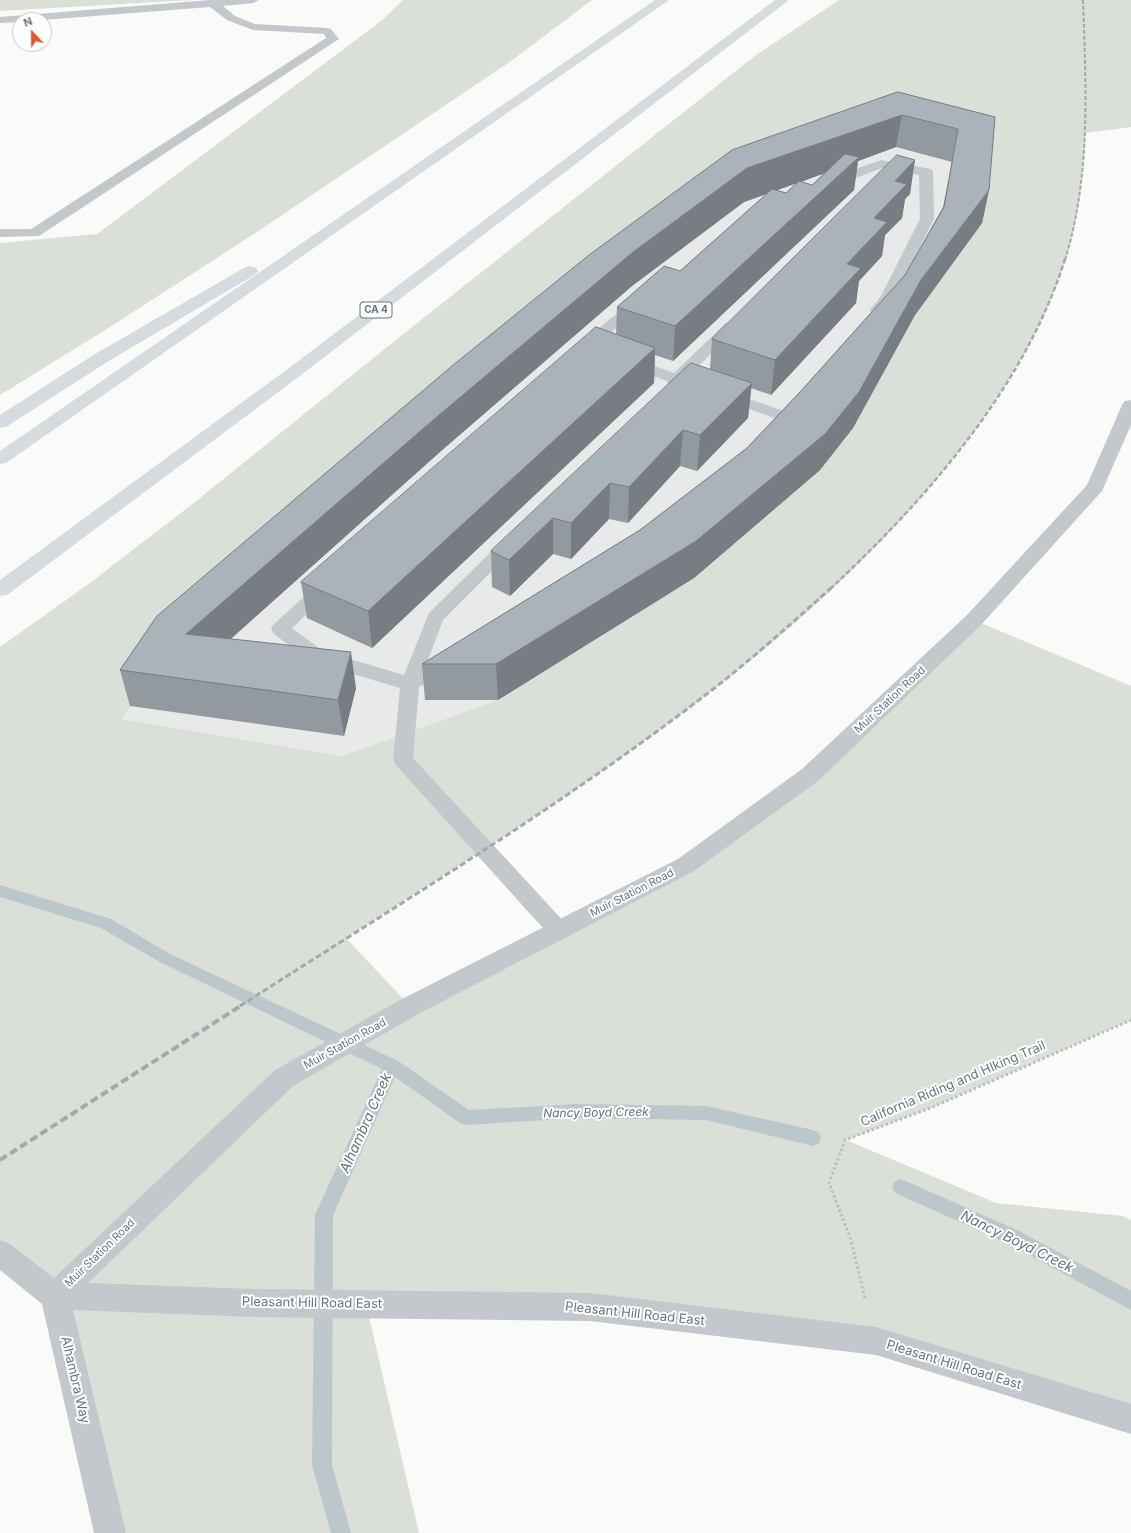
<!DOCTYPE html>
<html>
<head>
<meta charset="utf-8">
<style>
  body { margin:0 }
  #map { position:relative; width:1131px; height:1533px; overflow:hidden; background:#fafaf8; font-family:Inter,sans-serif }
  canvas { display:block }
  .north { position:absolute; left:12px; top:12px; width:40px; height:40px; box-sizing:border-box; background:#fff; border:1px solid #c1c8cd; border-radius:50%; rotate:338deg; font-size:11px; font-weight:700; line-height:16px; text-align:center; color:#657683 }
  .north::after { content:''; display:block; margin:auto; width:14px; height:18px; background:#e4572e; clip-path:polygon(50% 0,100% 100%,50% 72%,0 100%) }
</style>
</head>
<body>
<div id="map">
<canvas width="1131" height="1533"></canvas>
<div class="north">N</div>
</div>
<script>
const context = document.querySelector('canvas').getContext('2d');
context.lineJoin = 'round';
function paint(path, color) { context.fillStyle = color; context.fill(path, 'evenodd'); }
function strokePath(path, color, width, dash) { context.strokeStyle = color; context.lineWidth = width; context.lineCap = dash ? 'butt' : 'round'; context.setLineDash(dash || []); context.stroke(path); }
function drawText(font, color, halo, rows, align = 'center') {
  context.font = font + ' Inter,sans-serif'; context.lineWidth = 4; context.setLineDash([]); context.textBaseline = 'middle'; context.strokeStyle = halo; context.fillStyle = color; for (const [text, x, y, turn = 0] of rows) {
    context.save(); context.translate(x, y); context.rotate((+turn || 0) * Math.PI / 180); context.textAlign = isNaN(turn) ? turn : align; if (halo) context.strokeText(text, 0, 0); context.fillText(text, 0, 0); context.restore();
  }
}
paint(new Path2D(`
  M 893,124 L 988,150 L 915,315 L 853,428 L 820,470 L 694,578 L 498,700 L 342,756 L 121,719 L 166,652 L 729,183 Z`), '#e8e9e9');
paint(new Path2D(`
  M 0,0 L 192,0 L 0,11 Z
  M 403,0 L 592,0 L 511,61 L 260,230 L 110,327 L 0,395 L 0,243 L 97,234 L 381,21 Z
  M 839,0 L 1131,0 L 1131,127 L 1086,133 C 1084,171 1080,209 1070,245 C 1050,318 1008,386 963,446 C 802,656 565,797 346,938 L 410,1006 L 686,865 L 810,775 L 974,620 L 1131,686 L 1131,1020 L 933,1107 L 846,1140 L 996,1203 L 1123,1216 L 1131,1220 L 1131,1419 L 876,1341 L 366,1304 L 419,1533 L 110,1533 L 55,1296 L 0,1253 L 0,647 L 90,583 L 195,502 L 402,335 L 756,55 ZM 893,124 L 988,150 L 915,315 L 853,428 L 820,470 L 694,578 L 498,700 L 342,756 L 122,719 L 166,652 L 729,183 Z`), '#dadfd7');
paint(new Path2D(`
  M 0,885 L 111,919 L 170,954 L 398,1061 L 469,1110 L 577,1104 L 706,1106 L 813,1130 L 819,1133 L 821,1138 L 819,1143 L 813,1146 L 706,1120 L 577,1118 L 466,1125 L 460,1123 L 395,1077 L 333,1215 L 332,1465 L 351,1533 L 331,1533 L 312,1465 L 315,1215 L 382,1069 L 160,962 L 101,928 L 0,897 Z
  M 901,1179 L 1019,1231 L 1131,1291 L 1131,1310 L 1007,1243 L 895,1193 L 892,1187 L 895,1181 Z`), '#bbc7cb');
strokePath(new Path2D(`
  M 865,1298 L 850,1237 L 829,1183 L 845,1140 L 933,1107 L 1131,1020`), '#bbbfc2', 3, [2.5, 2.5]);
paint(new Path2D(`
  M 210,0 L 259,0 L 253,3 L 223,6 L 235,16 L 255,24 L 327,28 L 331,29 L 339,39 L 39,236 L 0,237 L 0,229 L 31,229 L 326,38 L 324,34 L 253,30 L 227,20 L 210,7 L 43,20 L 20,20 L 20,22 L 0,23 L 0,17 Z
  M 881,160 L 931,169 L 933,172 L 934,219 L 895,297 L 882,313 L 877,314 L 872,313 L 870,310 L 881,296 L 920,219 L 919,175 L 882,168 L 835,186 L 825,186 L 823,183 L 825,180 Z
  M 637,300 L 642,301 L 644,304 L 642,307 L 588,351 L 583,353 L 578,351 L 575,348 L 578,345 L 632,301 Z
  M 731,322 L 736,323 L 738,326 L 736,329 L 687,378 L 694,380 L 696,383 L 694,386 C 688,388 685,385 679,385 C 675,385 673,386 668,385 L 667,381 L 624,365 L 621,362 L 624,359 L 629,357 L 674,373 L 726,323 Z
  M 724,390 L 786,412 L 788,415 L 786,418 L 780,420 L 718,398 L 716,395 L 718,392 Z
  M 511,536 L 517,538 L 520,542 L 517,546 L 443,620 L 426,665 C 435,660 442,654 453,657 L 455,662 L 453,667 L 419,687 L 413,758 L 567,925 L 570,931 L 567,937 L 559,940 L 551,937 L 396,765 L 393,760 L 400,688 L 309,661 L 273,633 L 271,629 L 273,625 L 319,583 L 325,581 L 331,583 L 334,587 L 331,591 L 292,628 L 323,651 L 404,675 L 429,613 L 505,538 Z`), '#c3c8cc');
paint(new Path2D(`
  M 1131,400 L 1131,425 L 1102,491 L 981,625 L 818,781 L 694,871 L 420,1013 L 293,1086 L 88,1283 L 254,1289 L 590,1293 L 876,1327 L 1131,1404 L 1131,1434 L 876,1355 L 590,1321 L 254,1317 L 73,1310 L 126,1533 L 94,1533 L 42,1304 L 0,1270 L 0,1240 L 10,1244 L 54,1278 L 275,1070 L 402,999 L 678,859 L 802,769 L 967,615 L 1087,485 L 1122,405 L 1125,401 Z`), '#c3c8cc');
paint(new Path2D(`
  M 655,0 L 669,0 L 6,463 L 0,464 L 0,451 Z
  M 775,0 L 789,0 L 301,375 L 7,595 L 0,596 L 0,580 L 289,368 Z
  M 250,266 L 256,268 L 258,271 L 256,274 L 107,362 L 6,427 L 0,428 L 0,415 L 95,354 L 244,268 Z`), '#d6dbdf');
strokePath(new Path2D(`
  M 1065,260 C 1091,176 1086,87 1083,0`), '#a2aab0', 2, [4, 2]);
strokePath(new Path2D(`
  M 830,589 C 926,500 1025,387 1065,259`), '#a2aab0', 2.5, [5, 2.5]);
strokePath(new Path2D(`
  M 240,1006 C 399,904 562,806 712,690 C 753,658 792,623 831,588`), '#a2aab0', 3, [6, 3]);
strokePath(new Path2D(`
  M 0,1160 L 242,1005`), '#a2aab0', 4, [8, 4]);
paint(new Path2D(`
  M 898,92 L 995,117 L 989,190 L 982,223 L 915,315 L 853,428 L 820,470 L 694,578 L 498,700 L 425,700 L 422,664 L 640,530 L 747,448 L 800,392 L 905,275 L 943,207 L 952,162 L 896,147 L 858,161 L 854,190 L 673,361 L 655,355 L 654,383 L 372,648 L 307,618 L 301,582 L 616,334 L 617,307 L 680,271 L 768,193 L 744,202 L 632,286 L 441,451 L 230,639 L 356,688 L 344,736 L 130,706 L 120,670 L 157,616 ZM 824,173 L 812,185 L 801,182 ZM 797,183 L 786,193 L 776,190 Z
  M 910,194 L 905,199 L 902,218 L 885,235 L 882,256 L 859,281 L 856,303 L 771,395 L 751,388 L 748,418 L 697,471 L 680,466 L 628,523 L 609,519 L 571,559 L 553,554 L 510,596 L 492,587 L 491,551 L 710,369 L 712,339 Z`), '#929a9f');
paint(new Path2D(`
  M 902,115 L 896,147 L 858,161 L 854,190 L 673,361 L 675,326 L 851,164 L 744,202 L 632,286 L 441,451 L 195,671 L 186,634 L 439,415 L 633,252 L 747,168 Z
  M 915,160 L 910,194 L 905,199 L 902,218 L 885,235 L 882,256 L 859,281 L 856,303 L 771,395 L 775,360 L 874,218 L 895,181 Z
  M 989,190 L 982,223 L 915,315 L 853,428 L 820,470 L 694,578 L 498,700 L 496,664 L 696,541 L 921,280 Z
  M 655,348 L 654,383 L 372,648 L 368,611 Z
  M 752,383 L 748,418 L 697,471 L 700,435 Z
  M 683,430 L 680,466 L 628,523 L 629,487 Z
  M 610,483 L 609,519 L 571,559 L 571,523 Z
  M 553,518 L 553,554 L 510,596 L 509,560 Z
  M 351,652 L 356,688 L 344,736 L 338,700 Z`), '#777d82');
const building = new Path2D(`
  M 898,92 L 995,117 L 989,190 L 921,280 L 859,392 L 825,434 L 696,541 L 496,664 L 422,664 L 640,530 L 747,448 L 800,392 L 905,275 L 944,207 L 958,129 L 902,115 L 747,168 L 633,252 L 439,415 L 186,634 L 351,652 L 338,700 L 120,670 L 157,616 L 452,366 L 589,255 L 732,150 Z
  M 845,154 L 859,157 L 675,326 L 617,307 L 664,266 L 680,271 L 772,189 L 786,193 L 799,181 L 812,185 Z
  M 897,155 L 915,160 L 895,181 L 907,184 L 874,218 L 887,222 L 847,264 L 861,268 L 775,360 L 712,339 Z
  M 596,327 L 655,348 L 368,611 L 301,582 Z
  M 691,363 L 752,383 L 700,435 L 683,430 L 629,487 L 610,483 L 571,523 L 553,518 L 509,560 L 491,551 Z`);
paint(building, '#aab3b9');
strokePath(building, '#777d82', 1);
for (const [x, y, w] of [
  [376,310,32]
]) { const box = new Path2D(); box.roundRect(x - w / 2, y - 8, w, 16, 3); context.fillStyle = '#fff'; context.fill(box); strokePath(box, '#657683', 1); }
drawText('bold 10px', '#657683', null, [
  ["CA 4",376,310]
]);
drawText('11px', '#657683', '#fff', [
  ["Muir Station Road",890,700,-43],
  ["Muir Station Road",632,893,-27],
  ["Muir Station Road",345,1044,-29],
  ["Muir Station Road",100,1253,-44]
]);
drawText('italic 12px', '#60757c', '#fff', [
  ["Nancy Boyd Creek",596,1113,-1]
]);
drawText('13px', '#657683', '#fff', [
  ["California Riding and HIking Trail",953,1084,-23],
  ["Pleasant Hill Road East",312,1303,1],
  ["Pleasant Hill Road East",635,1314,6],
  ["Pleasant Hill Road East",954,1365,17],
  ["Alhambra Way",75,1380,77]
]);
drawText('italic 14px', '#60757c', '#fff', [
  ["Alhambra Creek",366,1123,-66],
  ["Nancy Boyd Creek",1017,1242,26]
]);
</script>
</body>
</html>
